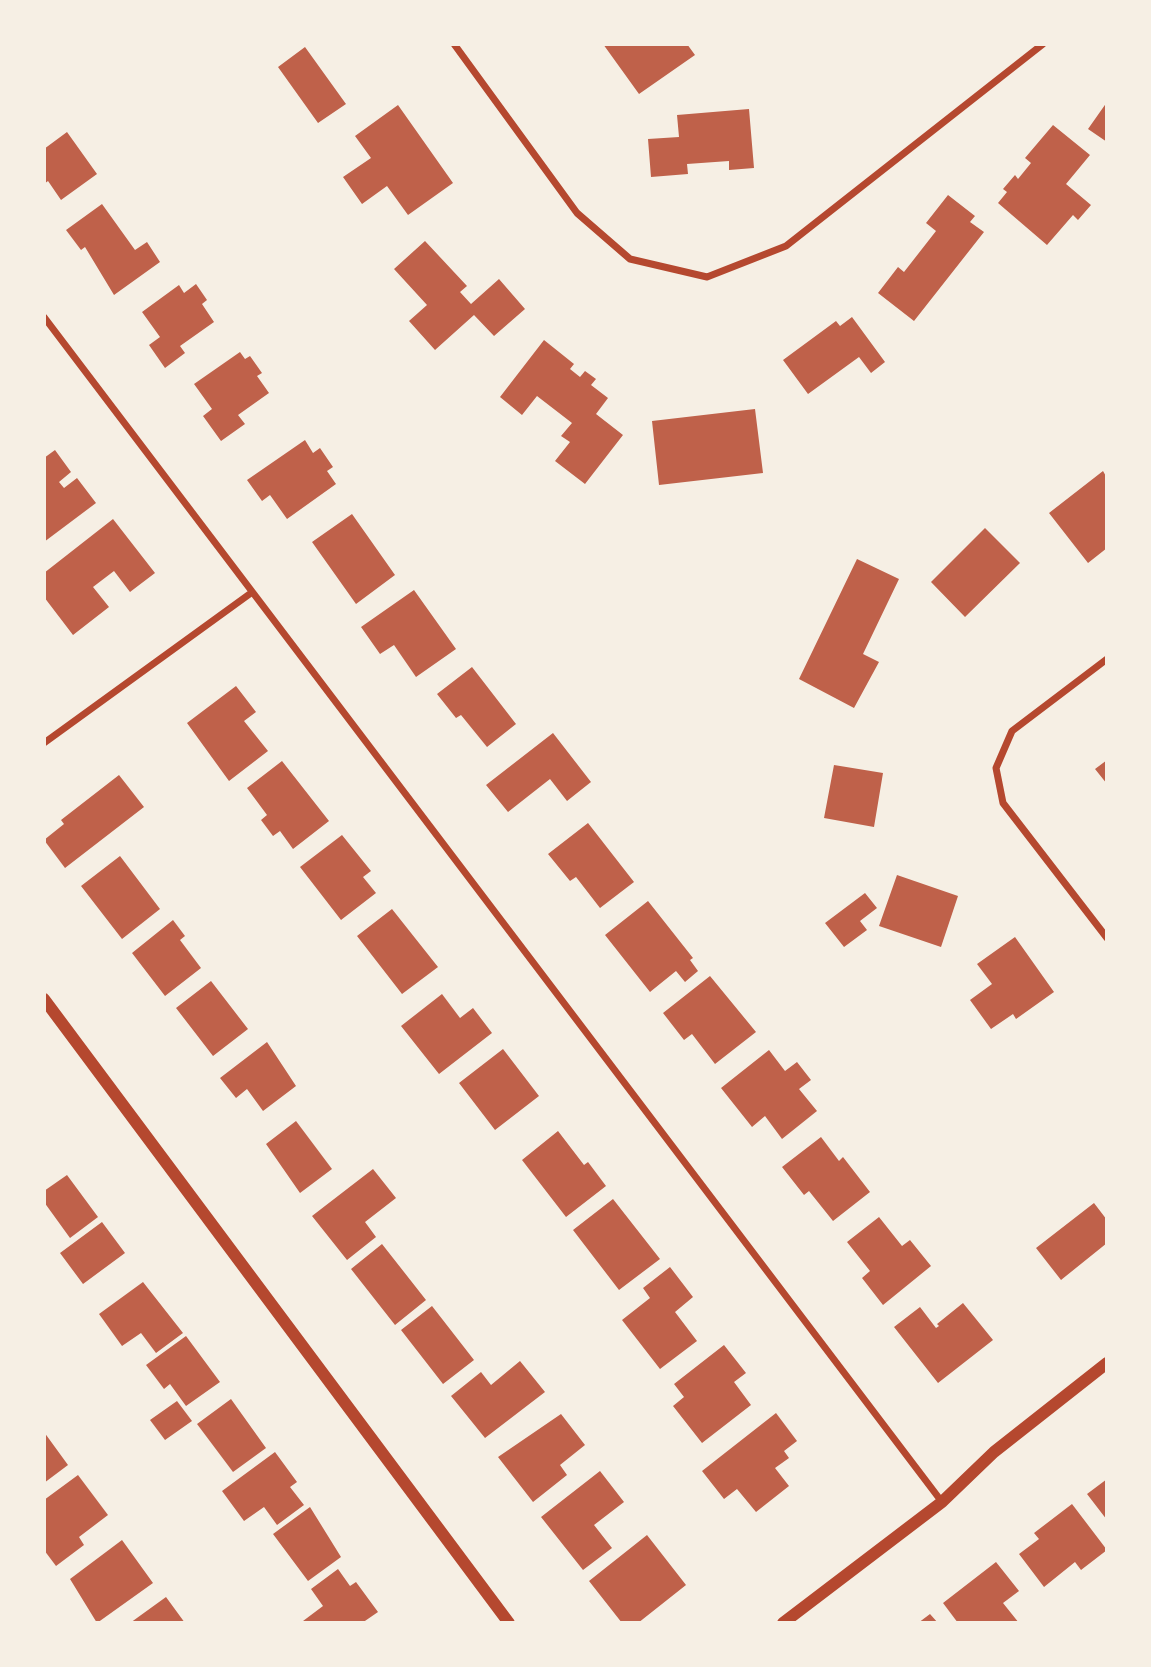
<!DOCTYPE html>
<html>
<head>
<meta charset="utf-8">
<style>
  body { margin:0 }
  #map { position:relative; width:1151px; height:1667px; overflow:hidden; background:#f6efe4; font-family:Quicksand,sans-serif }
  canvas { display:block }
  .frame { position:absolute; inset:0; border:46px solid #f6efe4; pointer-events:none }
</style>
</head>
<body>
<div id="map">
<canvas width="1151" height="1667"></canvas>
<div class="frame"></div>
</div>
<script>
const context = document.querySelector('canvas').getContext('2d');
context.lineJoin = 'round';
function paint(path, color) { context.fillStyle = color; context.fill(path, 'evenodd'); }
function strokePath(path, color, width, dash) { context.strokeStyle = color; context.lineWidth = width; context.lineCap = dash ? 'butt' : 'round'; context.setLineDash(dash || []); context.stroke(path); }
paint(new Path2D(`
  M 603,44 L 687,44 L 695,55 L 639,94 Z
  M 305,47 L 346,104 L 318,123 L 278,67 Z
  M 1107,102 L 1107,142 L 1088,129 Z
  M 398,105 L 453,183 L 408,215 L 387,186 L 362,204 L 343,177 L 371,158 L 355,136 Z
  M 749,109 L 754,168 L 729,170 L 729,161 L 687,164 L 688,174 L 651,177 L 648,139 L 679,137 L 677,115 Z
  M 1053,125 L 1090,155 L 1066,184 L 1091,205 L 1078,220 L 1073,215 L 1047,245 L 998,203 L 1007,192 L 1003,189 L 1015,175 L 1018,179 L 1031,163 L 1025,158 Z
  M 67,132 L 97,174 L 61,200 L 48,181 L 44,184 L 44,149 Z
  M 948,195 L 975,216 L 970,222 L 984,232 L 914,321 L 878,293 L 898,267 L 904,272 L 936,231 L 926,223 Z
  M 102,204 L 135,250 L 147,242 L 160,262 L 114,295 L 85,247 L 81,250 L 66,230 Z
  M 425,241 L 467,286 L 460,292 L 471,304 L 499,279 L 525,309 L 494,336 L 474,315 L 435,350 L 409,321 L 427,305 L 394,269 Z
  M 196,284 L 207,300 L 202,304 L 214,322 L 180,346 L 185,353 L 165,368 L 149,345 L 160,337 L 142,312 L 179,285 L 184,293 Z
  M 852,317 L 885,362 L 871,373 L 859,357 L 808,394 L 783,360 L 836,321 L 840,326 Z
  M 544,340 L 574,364 L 570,369 L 580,377 L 585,371 L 596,379 L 591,385 L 608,398 L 596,414 L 623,435 L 585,484 L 555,461 L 570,442 L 561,436 L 572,423 L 537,396 L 522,415 L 500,397 Z
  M 240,352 L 245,359 L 250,356 L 262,373 L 257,376 L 269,393 L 238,415 L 245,424 L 221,441 L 203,416 L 212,409 L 194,384 Z
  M 755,409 L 763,473 L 659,485 L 652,421 Z
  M 305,440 L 313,453 L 320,448 L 333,467 L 327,471 L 336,484 L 287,519 L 270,495 L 262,501 L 247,480 Z
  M 55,450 L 71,472 L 59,482 L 64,488 L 77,478 L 96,503 L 44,542 L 44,458 Z
  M 1103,471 L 1107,478 L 1107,548 L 1088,563 L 1049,513 Z
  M 352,514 L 395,575 L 356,604 L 312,542 Z
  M 113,519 L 155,573 L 130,592 L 114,571 L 93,587 L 109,607 L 73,635 L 44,597 L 44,573 Z
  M 985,528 L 1020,563 L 965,617 L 931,582 Z
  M 857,559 L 899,579 L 863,654 L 879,662 L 854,708 L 799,679 Z
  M 414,590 L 456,649 L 416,677 L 394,645 L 380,654 L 361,627 Z
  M 472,667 L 516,724 L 487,747 L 461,715 L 456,718 L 437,694 Z
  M 236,686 L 256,712 L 244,721 L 268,751 L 229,781 L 187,723 Z
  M 553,733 L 591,782 L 567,801 L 550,779 L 508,812 L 486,785 Z
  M 1107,760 L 1107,784 L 1095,769 Z
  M 282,761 L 329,821 L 293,849 L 280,831 L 273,836 L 261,820 L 267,815 L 247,788 Z
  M 834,765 L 883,773 L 874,827 L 824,818 Z
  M 119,775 L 144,807 L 65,868 L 44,840 L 64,824 L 61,820 Z
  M 588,823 L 634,882 L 600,908 L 576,877 L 570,881 L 548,854 Z
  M 342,835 L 371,871 L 363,877 L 376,893 L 341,920 L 300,867 Z
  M 120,856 L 160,909 L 122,939 L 81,886 Z
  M 897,875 L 958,896 L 941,947 L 879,926 Z
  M 865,893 L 877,908 L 860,921 L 867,930 L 844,947 L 825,923 Z
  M 648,901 L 693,958 L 690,960 L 698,971 L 685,982 L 676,971 L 650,992 L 605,935 Z
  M 392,909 L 438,967 L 402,994 L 357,936 Z
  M 173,920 L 185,936 L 180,940 L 201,968 L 165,996 L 132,953 Z
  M 1015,937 L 1054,992 L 1016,1019 L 1013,1014 L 991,1029 L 970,1000 L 992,984 L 977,964 Z
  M 710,976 L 756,1032 L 715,1064 L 692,1034 L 684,1040 L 663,1013 Z
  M 211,981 L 248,1029 L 213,1056 L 176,1008 Z
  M 442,994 L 460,1018 L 473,1008 L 492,1033 L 439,1074 L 401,1026 Z
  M 267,1042 L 296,1086 L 263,1111 L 247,1089 L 236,1098 L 220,1078 Z
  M 503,1049 L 539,1096 L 495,1130 L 459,1083 Z
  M 769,1050 L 785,1071 L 797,1062 L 811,1080 L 799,1089 L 817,1111 L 782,1139 L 765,1116 L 752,1127 L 721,1088 Z
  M 296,1121 L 332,1169 L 300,1193 L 266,1144 Z
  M 558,1131 L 584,1165 L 588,1162 L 606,1186 L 566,1217 L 522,1160 Z
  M 821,1137 L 839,1161 L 843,1157 L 870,1192 L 833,1221 L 809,1191 L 804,1195 L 782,1167 Z
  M 373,1169 L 396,1198 L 365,1222 L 376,1237 L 347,1260 L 312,1216 Z
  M 67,1175 L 98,1217 L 70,1238 L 44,1202 L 44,1191 Z
  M 613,1199 L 660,1259 L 619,1290 L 573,1230 Z
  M 1094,1203 L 1107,1220 L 1107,1243 L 1061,1280 L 1036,1248 Z
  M 879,1217 L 902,1246 L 910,1240 L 931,1266 L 883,1305 L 862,1278 L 870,1271 L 847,1242 Z
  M 102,1222 L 125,1253 L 83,1284 L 60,1253 Z
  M 382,1244 L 426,1300 L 395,1325 L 351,1269 Z
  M 670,1267 L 693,1297 L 675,1312 L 697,1341 L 660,1369 L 622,1320 L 650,1298 L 643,1288 Z
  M 143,1282 L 183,1333 L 156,1353 L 141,1333 L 122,1346 L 99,1314 Z
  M 963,1303 L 993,1340 L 938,1383 L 894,1327 L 920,1307 L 936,1328 L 939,1326 L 937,1324 Z
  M 432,1306 L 474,1360 L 443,1384 L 401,1330 Z
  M 186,1336 L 220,1382 L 186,1406 L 170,1384 L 164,1389 L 146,1365 Z
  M 724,1345 L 746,1373 L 734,1382 L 751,1405 L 702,1443 L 673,1406 L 684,1397 L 674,1384 Z
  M 520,1361 L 545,1392 L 485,1438 L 451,1396 L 481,1372 L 491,1385 Z
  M 231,1399 L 266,1448 L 233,1472 L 197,1424 Z
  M 177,1401 L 192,1421 L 165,1440 L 150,1420 Z
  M 776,1413 L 797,1441 L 784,1451 L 789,1458 L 775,1468 L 789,1486 L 756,1512 L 737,1489 L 724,1499 L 702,1471 Z
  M 561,1414 L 585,1445 L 560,1465 L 567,1475 L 533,1502 L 498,1457 Z
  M 44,1432 L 68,1465 L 44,1483 Z
  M 275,1452 L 297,1482 L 290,1487 L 304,1505 L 277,1525 L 264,1507 L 244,1521 L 222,1491 Z
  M 600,1471 L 624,1502 L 594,1525 L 612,1548 L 583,1570 L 541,1517 Z
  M 78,1475 L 108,1515 L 79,1537 L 84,1545 L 56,1566 L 44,1550 L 44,1500 Z
  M 1107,1479 L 1107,1520 L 1087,1494 Z
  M 1072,1504 L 1107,1550 L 1081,1570 L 1075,1562 L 1044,1587 L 1019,1554 L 1039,1539 L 1034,1533 Z
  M 310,1507 L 341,1557 L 308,1581 L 273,1534 Z
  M 647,1535 L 686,1585 L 638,1623 L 622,1623 L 589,1581 Z
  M 122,1540 L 153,1583 L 97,1623 L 70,1579 Z
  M 996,1562 L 1019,1591 L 1003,1603 L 1019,1623 L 958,1623 L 943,1603 Z
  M 338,1569 L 350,1586 L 356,1582 L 378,1612 L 362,1623 L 305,1623 L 303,1621 L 323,1606 L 311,1589 Z
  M 166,1597 L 185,1623 L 130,1623 Z
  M 930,1614 L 938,1623 L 918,1623 Z`), '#bf614a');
strokePath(new Path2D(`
  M 454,44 L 577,213 L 630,259 L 707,277 L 786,246 L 1043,44
  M 44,317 L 942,1502
  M 1107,659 L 1012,731 L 996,768 L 1003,803 L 1107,938
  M 44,743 L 251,593`), '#b5482f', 7);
strokePath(new Path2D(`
  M 44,999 L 509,1623
  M 783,1623 L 942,1502 L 994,1452 L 1107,1363`), '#b5482f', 12);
</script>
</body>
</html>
